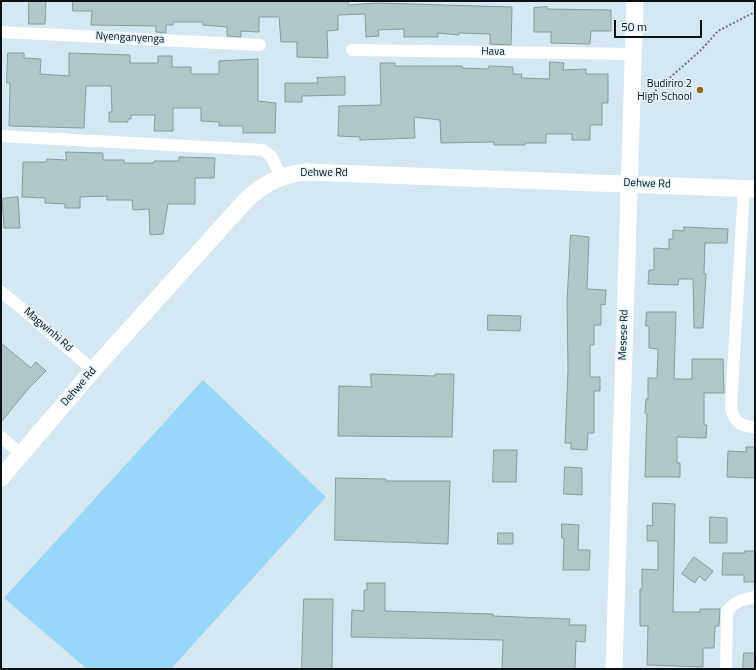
<!DOCTYPE html>
<html>
<head>
<meta charset="utf-8">
<style>
  body { margin:0 }
  #map { position:relative; width:756px; height:670px; overflow:hidden; background:#d5e7f0; font-family:"Titillium Web",sans-serif }
  canvas { display:block }
  .frame { position:absolute; inset:0; border:2px solid #0a1014; pointer-events:none }
  .scale { position:absolute; left:614px; top:20px; width:88px; height:18px; box-sizing:border-box; border:2px solid #0a1014; border-top:0; padding-left:5px; font-size:12px; line-height:14px; white-space:nowrap; color:#0a1014; -webkit-text-stroke:3px #e2f4fe; paint-order:stroke }
</style>
</head>
<body>
<div id="map">
<canvas width="756" height="670"></canvas>
<div class="frame"></div>
<div class="scale">50 m</div>
</div>
<script>
const context = document.querySelector('canvas').getContext('2d');
context.lineJoin = 'round';
function paint(path, color) { context.fillStyle = color; context.fill(path, 'evenodd'); }
function strokePath(path, color, width, dash) { context.strokeStyle = color; context.lineWidth = width; context.lineCap = dash ? 'butt' : 'round'; context.setLineDash(dash || []); context.stroke(path); }
function drawText(font, color, halo, rows, align = 'center') {
  context.font = font + ' "Titillium Web",sans-serif'; context.lineWidth = 3; context.setLineDash([]); context.textBaseline = 'middle'; context.strokeStyle = halo; context.fillStyle = color; for (const [text, x, y, turn = 0] of rows) {
    context.save(); context.translate(x, y); context.rotate((+turn || 0) * Math.PI / 180); context.textAlign = isNaN(turn) ? turn : align; if (halo) context.strokeText(text, 0, 0); context.fillText(text, 0, 0); context.restore();
  }
}
paint(new Path2D(`
  M 203,380 L 326,497 L 171,669 L 87,669 L 4,598 Z`), '#98d7f7');
const building = new Path2D(`
  M 29,1 L 46,1 L 45,24 L 29,24 Z
  M 73,1 L 348,1 L 348,5 L 377,3 L 512,7 L 511,45 L 490,44 L 490,34 L 459,33 L 459,35 L 438,33 L 438,37 L 404,37 L 404,29 L 378,30 L 379,36 L 366,37 L 365,14 L 338,15 L 338,30 L 327,31 L 328,58 L 297,57 L 297,42 L 281,42 L 279,17 L 259,17 L 259,32 L 241,31 L 241,37 L 227,36 L 227,27 L 203,25 L 203,22 L 173,22 L 173,25 L 166,25 L 166,33 L 156,32 L 156,26 L 91,25 L 92,11 L 73,11 Z
  M 547,7 L 547,9 L 611,10 L 611,31 L 591,31 L 590,44 L 551,43 L 551,32 L 534,32 L 534,8 Z
  M 8,53 L 24,53 L 24,58 L 41,59 L 40,74 L 69,76 L 69,53 L 130,55 L 130,63 L 158,63 L 158,56 L 172,56 L 172,67 L 191,67 L 191,74 L 219,74 L 219,61 L 258,59 L 258,101 L 276,103 L 275,133 L 243,133 L 243,126 L 219,126 L 219,122 L 201,121 L 201,108 L 173,108 L 173,131 L 154,131 L 155,115 L 131,115 L 131,119 L 128,119 L 128,122 L 109,122 L 109,112 L 112,112 L 111,86 L 86,86 L 84,128 L 9,126 L 10,83 L 7,83 Z
  M 550,62 L 564,63 L 563,70 L 586,69 L 586,74 L 608,74 L 608,103 L 602,103 L 602,125 L 590,125 L 590,140 L 572,140 L 572,134 L 546,134 L 546,143 L 525,143 L 525,145 L 494,145 L 494,142 L 441,143 L 440,120 L 414,117 L 415,138 L 360,140 L 360,137 L 338,136 L 339,106 L 381,105 L 380,63 L 395,63 L 395,66 L 462,66 L 462,68 L 488,69 L 489,66 L 513,67 L 513,74 L 522,74 L 521,78 L 549,79 Z
  M 345,77 L 345,95 L 302,96 L 302,102 L 285,102 L 285,83 L 318,83 L 317,78 Z
  M 66,152 L 103,153 L 103,160 L 124,160 L 124,163 L 154,163 L 154,161 L 179,161 L 179,157 L 215,158 L 214,178 L 195,178 L 195,204 L 168,204 L 163,234 L 150,235 L 149,209 L 133,210 L 132,200 L 107,200 L 107,196 L 80,197 L 80,208 L 65,208 L 65,204 L 45,203 L 45,198 L 22,197 L 23,162 L 46,162 L 47,159 L 66,160 Z
  M 18,197 L 20,228 L 4,228 L 2,199 Z
  M 684,227 L 728,229 L 727,243 L 705,243 L 704,274 L 706,274 L 703,328 L 694,328 L 693,279 L 679,279 L 678,285 L 648,284 L 649,270 L 654,270 L 654,248 L 669,249 L 669,239 L 673,239 L 673,230 L 684,231 Z
  M 571,235 L 589,237 L 587,289 L 606,290 L 605,305 L 601,304 L 601,325 L 594,325 L 594,345 L 590,345 L 590,377 L 600,377 L 600,391 L 594,391 L 594,433 L 588,433 L 587,450 L 571,449 L 571,443 L 565,443 L 568,370 L 567,302 Z
  M 647,312 L 676,312 L 674,379 L 692,379 L 692,359 L 723,359 L 724,393 L 704,393 L 704,425 L 707,425 L 706,438 L 677,437 L 677,463 L 680,463 L 680,477 L 645,477 L 647,414 L 645,413 L 646,399 L 648,399 L 648,378 L 657,378 L 658,349 L 649,348 L 649,326 L 646,326 Z
  M 488,315 L 521,316 L 520,331 L 488,330 Z
  M 1,343 L 31,368 L 36,362 L 46,371 L 28,389 L 1,422 Z
  M 371,374 L 435,376 L 435,374 L 454,374 L 452,437 L 338,436 L 339,386 L 371,387 Z
  M 746,447 L 755,447 L 755,478 L 727,477 L 728,451 L 746,452 Z
  M 494,450 L 517,450 L 516,482 L 493,482 Z
  M 565,467 L 582,468 L 582,495 L 564,494 Z
  M 336,478 L 386,479 L 386,481 L 450,481 L 448,544 L 335,540 Z
  M 653,503 L 675,504 L 673,612 L 700,612 L 700,609 L 720,609 L 719,626 L 715,626 L 714,648 L 703,648 L 703,667 L 647,665 L 648,626 L 640,626 L 640,589 L 642,589 L 642,569 L 658,570 L 658,541 L 647,541 L 647,525 L 652,526 Z
  M 710,517 L 727,518 L 727,543 L 710,543 Z
  M 562,524 L 579,525 L 578,550 L 590,550 L 589,570 L 563,570 L 564,538 L 562,538 Z
  M 498,533 L 513,533 L 513,544 L 498,544 Z
  M 745,551 L 755,551 L 755,582 L 744,582 L 744,575 L 722,575 L 723,553 L 745,553 Z
  M 694,557 L 713,571 L 705,581 L 699,576 L 695,583 L 682,574 Z
  M 367,583 L 385,583 L 385,611 L 493,614 L 493,616 L 570,619 L 569,625 L 586,625 L 585,642 L 576,641 L 575,669 L 502,669 L 503,640 L 351,637 L 352,610 L 364,611 L 364,590 L 367,590 Z
  M 304,599 L 333,599 L 332,669 L 302,669 Z
  M 744,653 L 755,653 L 755,669 L 743,669 Z`);
paint(building, '#b1c7c7');
strokePath(building, '#869b9b', 1);
strokePath(new Path2D(`
  M 646,99 L 701,50 L 718,31 L 755,12`), '#6a757c', 2, [2, 2]);
strokePath(new Path2D(`
  M 1,32 L 260,45
  M 352,50 L 633,54
  M 1,136 L 263,150 L 271,156 L 281,176
  M 744,188 L 731,407 C 733,421 741,427 755,427
  M 1,292 L 25,311 L 93,370
  M 1,437 L 21,454
  M 726,669 L 727,611 C 734,602 743,599 755,597`), '#fff', 12);
strokePath(new Path2D(`
  M 1,478 L 93,370 L 247,199 C 265,183 282,174 307,172 L 755,189
  M 614,669 L 635,1`), '#fff', 17);
for (const [x, y, r, color] of [
  [700,90,4,"#966317"]
]) { const dot = new Path2D(); dot.arc(x, y, r, 0, 2 * Math.PI); context.fillStyle = color; context.fill(dot); strokePath(dot, '#e2f4fe', 1.5); }
drawText('11px', '#0a1014', '#e2f4fe', [
  ["Nyenganyenga",130,38,3],
  ["Hava",493,52,1],
  ["Dehwe Rd",324,173],
  ["Dehwe Rd",647,184,2],
  ["Magwinhi Rd",48,330,41],
  ["Mesese Rd",624,335,-88],
  ["Dehwe Rd",79,387,-49]
]);
drawText('11px', '#0a1014', '#e2f4fe', [
  ["Budiriro 2",692,84],
  ["High School",692,97]
], 'right');
</script>
</body>
</html>
